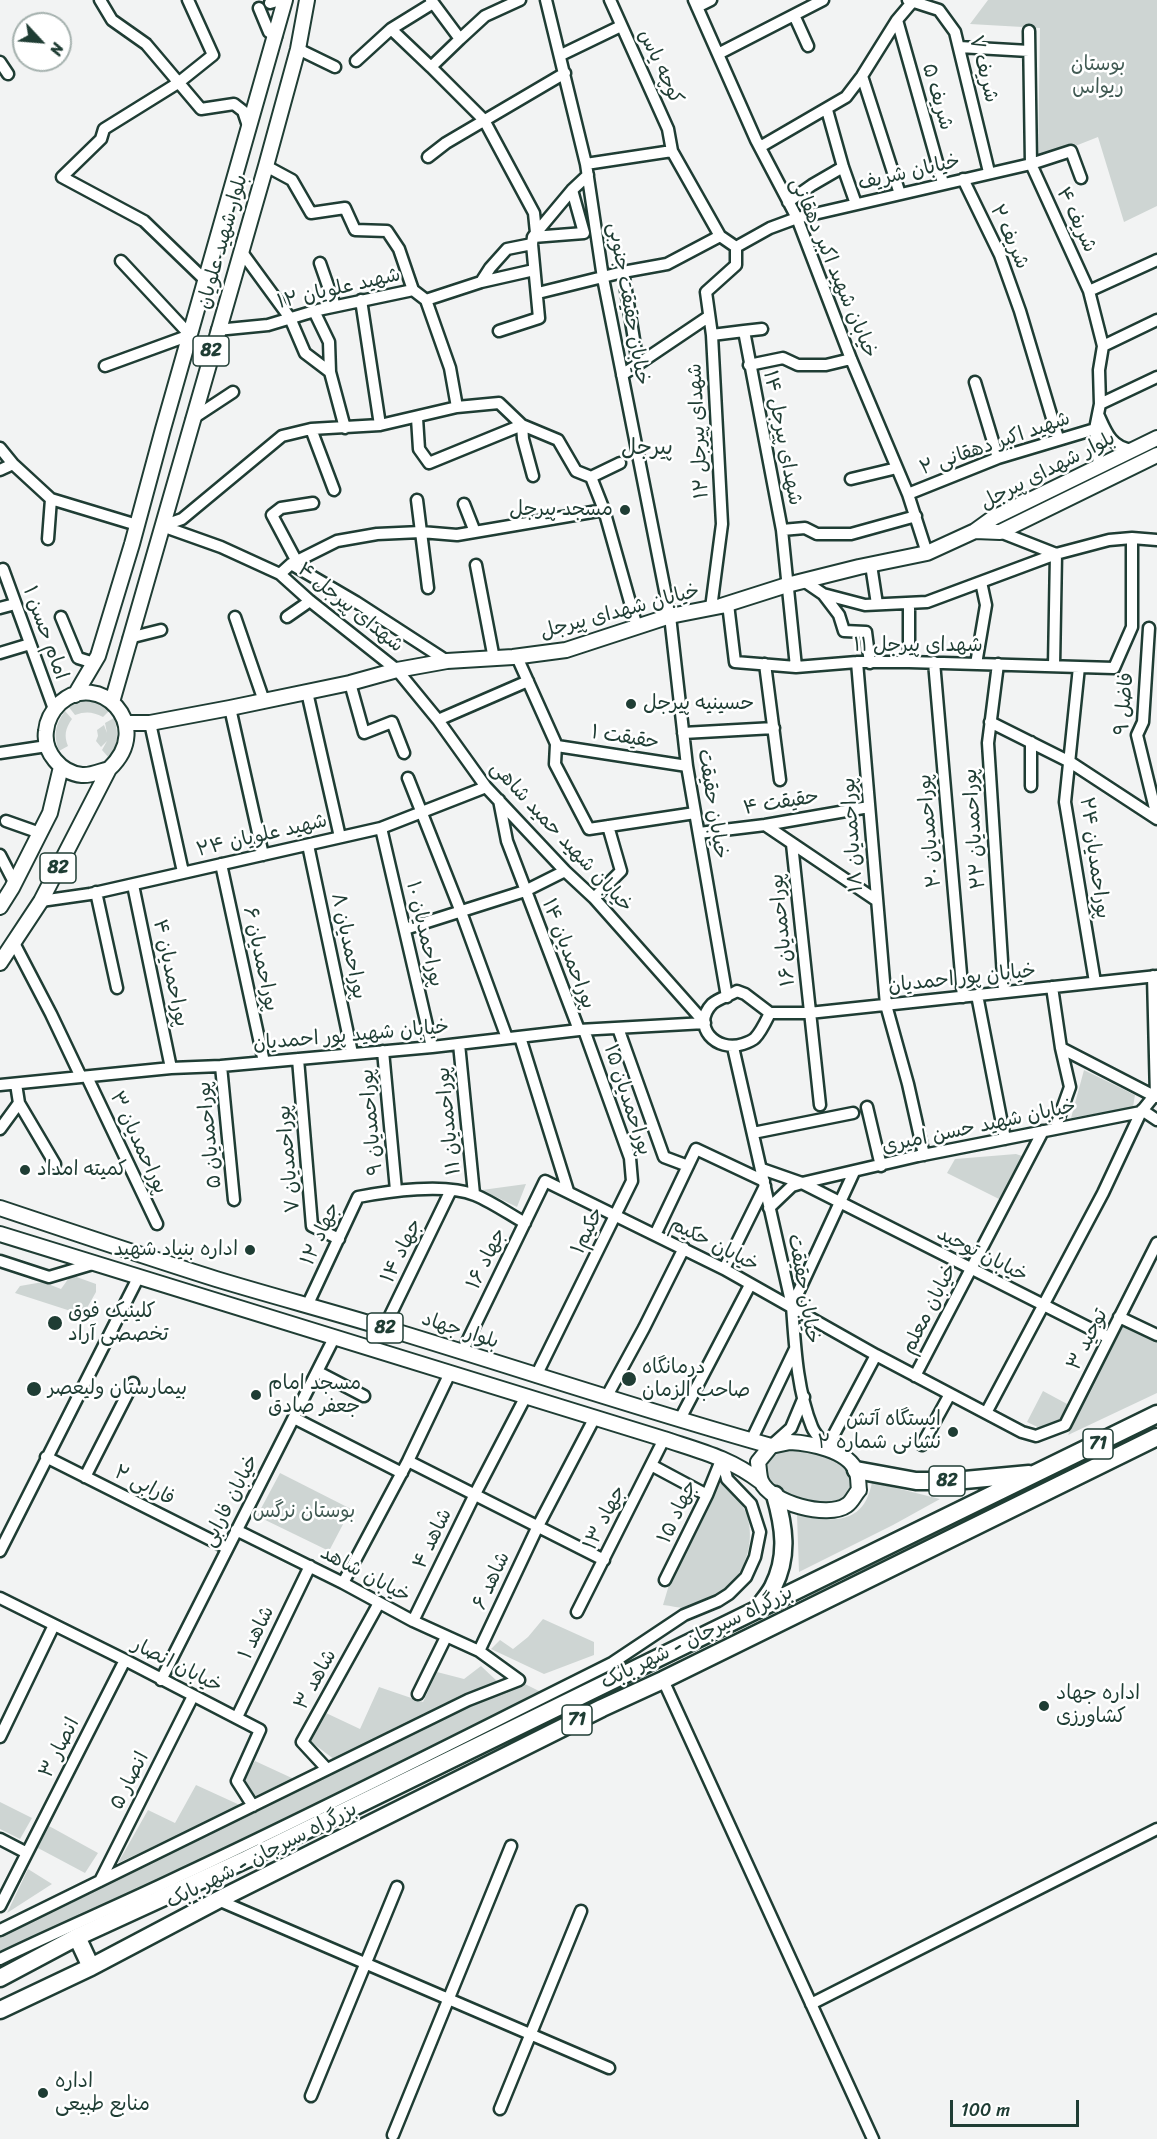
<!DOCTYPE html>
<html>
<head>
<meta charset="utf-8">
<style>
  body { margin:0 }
  #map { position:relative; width:1157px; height:2139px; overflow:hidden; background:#f2f3f3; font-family:Sriracha,sans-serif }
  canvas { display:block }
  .north { position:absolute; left:12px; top:12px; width:60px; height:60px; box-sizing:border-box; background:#fff; border:2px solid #a5b1ae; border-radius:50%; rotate:116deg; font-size:16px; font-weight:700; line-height:24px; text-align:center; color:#1f3d34 }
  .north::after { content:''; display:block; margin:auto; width:21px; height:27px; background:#1f3d34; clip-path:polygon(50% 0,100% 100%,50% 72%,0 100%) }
  .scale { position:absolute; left:950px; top:2100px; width:129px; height:27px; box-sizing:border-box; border:3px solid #1f3d34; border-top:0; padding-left:8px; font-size:18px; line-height:21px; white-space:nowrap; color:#1f3d34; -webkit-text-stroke:4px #fff; paint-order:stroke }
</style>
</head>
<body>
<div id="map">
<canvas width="1157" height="2139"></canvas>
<div class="north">N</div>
<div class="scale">100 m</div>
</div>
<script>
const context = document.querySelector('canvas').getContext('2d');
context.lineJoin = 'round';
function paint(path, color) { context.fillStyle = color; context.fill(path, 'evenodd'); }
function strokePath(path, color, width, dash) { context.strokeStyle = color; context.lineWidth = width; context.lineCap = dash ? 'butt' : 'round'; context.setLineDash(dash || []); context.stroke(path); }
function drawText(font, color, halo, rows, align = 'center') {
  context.font = font + ' Sriracha,"Playpen Sans Arabic",sans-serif'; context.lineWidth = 5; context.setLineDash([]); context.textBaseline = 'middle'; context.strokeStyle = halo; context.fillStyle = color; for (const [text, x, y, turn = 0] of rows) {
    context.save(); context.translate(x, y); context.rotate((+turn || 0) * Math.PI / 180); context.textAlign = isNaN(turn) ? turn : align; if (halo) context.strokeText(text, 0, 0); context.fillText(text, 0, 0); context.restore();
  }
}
paint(new Path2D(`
  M 988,0 L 1157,0 L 1157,206 L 1124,222 L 1098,137 L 1065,150 L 1038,156 L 1040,28 L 970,24 Z
  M 80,701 L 96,702 L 110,710 L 103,717 C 93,712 86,711 75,715 L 68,706 Z
  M 65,711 L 72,719 C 65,729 64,736 68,746 L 59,751 C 53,735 55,725 65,711 Z
  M 114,718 C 119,734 118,743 109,758 L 102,750 L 107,741 L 101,747 L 96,741 L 98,736 L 97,730 L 104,725 L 107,733 L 105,723 Z
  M 1084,1070 L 1135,1095 L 1133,1107 L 1071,1118 Z
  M 1016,1154 L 1022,1156 L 1001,1200 L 947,1173 L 955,1159 Z
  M 526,1184 L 517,1207 L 482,1190 Z
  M 71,1275 L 96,1284 L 96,1292 L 83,1315 L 15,1293 L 20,1286 L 43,1282 L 61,1289 Z
  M 1121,1322 L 1157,1338 L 1157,1393 L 1068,1435 Z
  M 1043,1391 L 1069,1405 L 1054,1435 L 1027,1422 Z
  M 804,1446 C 826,1454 843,1458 853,1480 L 848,1495 L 835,1505 L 805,1503 L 781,1494 L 765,1473 C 770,1449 783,1450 804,1446 Z
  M 280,1473 L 351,1509 L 329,1551 L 257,1516 Z
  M 720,1478 C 729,1488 740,1499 745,1511 C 762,1549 733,1602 691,1608 C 683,1609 672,1606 663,1605 L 671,1578 Z
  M 872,1482 L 940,1499 L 893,1525 L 799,1572 L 797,1515 C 832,1522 864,1526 872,1482 Z
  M 543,1619 L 594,1642 L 594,1655 L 544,1674 L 491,1649 L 500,1640 L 513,1649 L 528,1637 Z
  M 481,1666 L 498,1682 L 335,1760 L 310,1741 L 326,1713 L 360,1729 L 379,1687 L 423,1702 L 437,1672 L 464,1679 Z
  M 519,1681 L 547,1695 L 0,1959 L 0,1930 Z
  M 255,1761 L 294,1779 L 253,1797 L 243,1780 Z
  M 196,1785 L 242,1806 L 118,1863 L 148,1810 L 175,1823 Z
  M 0,1802 L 32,1818 L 20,1839 L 0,1829 Z
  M 49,1826 L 98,1853 L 85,1873 L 38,1848 Z
  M 28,1869 L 52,1884 L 7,1913 Z`), '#ced5d3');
const minor = new Path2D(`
  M 100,0 L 112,20 L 146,44 L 201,109 L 234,104 L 243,111 L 249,129
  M 188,0 L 213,55 L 178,83 L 104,129 L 101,139 L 62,177 L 144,221 L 205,280
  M 431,0 L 460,39 L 431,67 L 484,120 L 534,213 L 536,233 L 533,237 L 532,244 L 539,318 L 499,331
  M 546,0 L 586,164 L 603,278 L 670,616 L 687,766 L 727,997
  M 610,0 L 668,129 L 672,151
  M 694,0 L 756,140 L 797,218 L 851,359 L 908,494 L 927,553
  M 908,0 L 939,10 L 955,32 L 989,172
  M 270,3 L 281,0
  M 697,7 L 711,0
  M 259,8 L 269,32 L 276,37
  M 794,15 L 808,46
  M 897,20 L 943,183
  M 391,29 L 433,3
  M 1029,31 L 1031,164 L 1089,291 L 1103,346 L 1099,370 L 1100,404 L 1095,429 L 1099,466
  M 460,39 L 485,16 L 520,0
  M 959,47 L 1029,51
  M 298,49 L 335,67
  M 718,54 L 823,0
  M 561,55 L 621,26
  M 356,61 L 391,29 L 431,67
  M 0,62 L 8,74
  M 862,76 L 900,194
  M 827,110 L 843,167 L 856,204
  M 760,147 L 846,97 L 862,76 L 897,20 L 914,0
  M 428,157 L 446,143 L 565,73
  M 586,164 L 672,151 L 720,236 L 736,247 L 736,265 L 706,292 L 712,335 L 722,524 L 711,608
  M 266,166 L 292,180 L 311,213 L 345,208 L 355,230 L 387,231 L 399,249 L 413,290
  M 963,179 L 1000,255 L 1020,311 L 1058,438
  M 788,202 L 812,185 L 843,167
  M 536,233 L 572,190 L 588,175
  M 533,237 L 584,233 L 572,190
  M 736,247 L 770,228 L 797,218 L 1031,164 L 1071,151 L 1081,178
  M 241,251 L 290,318 L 305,353 L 330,372 L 345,428
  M 320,263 L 335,306
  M 623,272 L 638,364
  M 481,282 L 490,268 L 507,249 L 532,244
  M 1089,291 L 1157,260
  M 538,293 L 623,272 L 667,264 L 720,236
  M 361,300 L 380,425
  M 426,300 L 450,368 L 457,407 L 499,403 L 522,425 L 558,440 L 576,471 L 591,477 L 604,510 L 637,627
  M 314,311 L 329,342 L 330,372
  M 217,330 L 268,325 L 318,310 L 413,290 L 426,300 L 481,282 L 534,270
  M 744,331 L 762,329
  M 712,335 L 744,331 L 782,530 L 796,667
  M 1103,346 L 1157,320
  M 749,365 L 783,358 L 798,365 L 826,365 L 851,359
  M 105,366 L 190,335 L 121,261
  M 622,375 L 708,317
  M 975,382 L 998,458
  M 1100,404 L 1157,377
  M 1098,414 C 1106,432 1111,447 1132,450
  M 417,418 L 419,449 L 429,463 L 522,425 L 523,439 L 533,476
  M 192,419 L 233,392
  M 311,429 L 334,490
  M 0,448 L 13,464 L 51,499 L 137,525
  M 0,470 L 13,464
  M 591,477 L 620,463
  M 851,479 L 897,468
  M 908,494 L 998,458 L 1095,429
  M 417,500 L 428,588
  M 464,504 L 475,532
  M 162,526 L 221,547 L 280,574 L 291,564 L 337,541 L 377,534 L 421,532 L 457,535 L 604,510
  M 162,526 L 182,519 L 282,436 L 311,429 L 380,425 L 457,407
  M 782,530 L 805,528 L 817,534 L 851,534 L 916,516
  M 1000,532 L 1056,554
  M 48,539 L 51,499
  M 297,562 L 272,515 L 281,508 L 313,503
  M 291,564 L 356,602 L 447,661
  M 476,565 L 494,659
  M 871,565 L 877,604
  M 3,569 L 54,709
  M 280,574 L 310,601 L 397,670 L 438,720 L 486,787 L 565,871 L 594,898 L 705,1023
  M 804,581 L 823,594 L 865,605 L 927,602 L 1056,554 L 1109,540 L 1132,538 L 1157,540
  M 823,594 L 839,615 L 844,631 L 866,632 L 870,663
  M 909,603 L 909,662
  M 728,604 L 735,662 L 796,667 L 857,662 L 909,662 L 1114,668 L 1132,627 L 1132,538
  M 0,608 L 15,604
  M 61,617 L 78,658 L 94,663
  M 235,617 L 264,701
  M 287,617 L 310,601
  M 1149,628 L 1143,722 L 1137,735 L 1157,817
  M 129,638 L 161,630
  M 0,653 L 30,644
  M 517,657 L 557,746 L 687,766
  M 857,662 L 886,1005 L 908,1084 L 924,1155
  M 934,662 L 963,997
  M 765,664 L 780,780
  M 976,664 L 986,605 L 981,582
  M 998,664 L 988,743 L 1004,992
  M 1054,666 L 1056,554
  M 1079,667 L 1065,802 L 1095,982
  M 350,683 L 364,733 L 392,722 L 404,753
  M 307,692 L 340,837
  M 230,708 L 263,855
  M 438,720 L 528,681
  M 990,722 L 1070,762 L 1157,819
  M 150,723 L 183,872
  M 683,733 L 774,728
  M 556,744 L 555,764 L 589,829 L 695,813
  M 0,753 L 47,746
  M 408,778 L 461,912 L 507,1038
  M 1031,786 L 1031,742
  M 499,800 L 507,841 L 579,1030
  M 6,821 L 40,833
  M 765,825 L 876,900
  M 381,828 L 432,1047
  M 699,833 L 765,825 L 869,807
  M 792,844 L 820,1105
  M 308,845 L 352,1053
  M 0,855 L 15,884
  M 221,864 L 264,1062
  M 133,885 L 171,1068
  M 96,892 L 117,988
  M 594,898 L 621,871 L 608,826
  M 41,901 L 90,894 L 381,828 L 486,787
  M 405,929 L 525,891 L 565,871
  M 14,943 L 51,1014 L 81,1077
  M 1153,976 L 1156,1097
  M 1052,987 L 1061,1048 L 1070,1087 L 1055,1129
  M 737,991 L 745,994 L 770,1013 C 766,1021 761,1032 755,1038 C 752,1041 746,1043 743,1044 C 716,1053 691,1026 712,1004 C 719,998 729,996 737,991 Z
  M 977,995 L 1005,1139
  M 770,1013 L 809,1013 L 1157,976
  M 618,1028 L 664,1157 L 688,1166
  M 520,1037 L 568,1191
  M 459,1044 L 474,1194
  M 733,1047 L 792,1306 C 795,1346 797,1390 812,1427 C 815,1435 824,1443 829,1450
  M 1061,1048 L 1154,1096
  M 383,1051 L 396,1190
  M 298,1059 L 312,1226 L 339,1239
  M 221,1066 L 234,1200
  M 87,1077 L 157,1224
  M 16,1084 L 19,1103 L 55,1164
  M 0,1085 L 171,1068 L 221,1066 L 432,1047 L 579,1030 L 705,1023
  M 867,1107 L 881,1166
  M 1142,1110 L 1157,1120
  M 0,1129 L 19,1103
  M 753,1133 L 853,1113
  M 762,1169 L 802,1183 L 1109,1338
  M 769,1208 L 792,1186 L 802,1183 L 918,1156 L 1141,1112
  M 655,1235 L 696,1149 L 764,1181
  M 0,1261 L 49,1277 L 96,1263
  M 724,1269 L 765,1186
  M 307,1306 L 358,1197 C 389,1191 445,1183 475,1195 C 492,1202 509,1214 525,1223
  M 792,1306 L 854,1172
  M 1119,1317 L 1157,1335
  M 384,1328 L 451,1190
  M 462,1352 L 545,1181 L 724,1269 L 876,1355 L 1022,1432 L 1036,1436 L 1065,1425 L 1157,1243
  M 318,1372 L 364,1396
  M 536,1376 L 632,1181 L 630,1158 L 584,1030
  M 915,1376 L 1043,1131
  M 607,1396 L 644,1328 L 684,1248
  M 986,1413 L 1103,1193 L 1141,1112 L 1154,1096 L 1157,1097
  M 294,1418 L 402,1473
  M 680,1419 L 750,1285
  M 751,1441 L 795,1349
  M 772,1445 L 791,1428 L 804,1397
  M 922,1445 L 950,1394
  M 829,1450 L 832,1438 L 876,1355
  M 46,1457 L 227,1548
  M 408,1461 L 604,1560
  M 651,1465 L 707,1495
  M 85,1477 L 133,1383
  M 0,1551 L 138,1278
  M 665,1580 L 707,1495 L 722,1458
  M 343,1583 L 408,1461 L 450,1373
  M 0,1598 L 125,1660 L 260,1730 L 237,1781 L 253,1806
  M 577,1612 L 664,1439
  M 413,1621 L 475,1494 L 526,1396
  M 479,1651 L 538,1526 L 594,1419
  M 161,1680 L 334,1338
  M 663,1680 L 873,2139
  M 418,1694 L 446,1637
  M 237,1717 L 310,1566
  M 0,1737 L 54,1625
  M 327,1769 L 302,1742 L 379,1603
  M 0,1839 L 27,1853
  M 100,1881 L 193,1696
  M 218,1900 L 609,2068
  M 0,1906 L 125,1660
  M 0,1930 L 468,1700 L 519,1680 L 479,1651 L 413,1621 L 343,1583 L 236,1530
  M 0,1959 C 60,1930 122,1904 182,1875 C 315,1813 446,1746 578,1680 L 612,1663 L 684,1615 L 718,1601 L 729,1594 L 746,1577 L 755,1557 L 760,1532 L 751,1504 L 727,1479 L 722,1458
  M 811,2004 L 1157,1829
  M 311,2096 L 397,1887
  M 500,2109 L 581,1911
  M 393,2135 L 511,1846`);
const major = new Path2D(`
  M 975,531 L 1000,532 L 1157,455
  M 75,695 L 98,656 L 132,544 L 163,429 L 285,0
  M 112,702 L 266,166 L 298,49 L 307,0
  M 126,723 L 150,723 L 230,708 L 350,683 L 397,670 L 447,661 L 513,657 L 566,650 L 670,616 L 721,606 L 787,585 L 859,567 L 927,553 L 975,531 L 993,518 L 1157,438
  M 0,907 L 12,888 L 50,813 L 61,767
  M 0,963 L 41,901 L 109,769 C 156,725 98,669 60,703 C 52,711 47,720 46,731 C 43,752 61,773 82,775 C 90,776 101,771 109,769
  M 0,1208 C 72,1232 143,1256 216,1279 C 272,1296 329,1311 385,1328 C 514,1367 642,1410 771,1446
  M 0,1234 L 664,1439 C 700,1451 730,1458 761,1482
  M 790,1442 C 809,1443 848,1450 856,1471 C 859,1476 858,1484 859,1490 C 855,1494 852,1502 847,1505 C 828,1519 770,1503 761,1481 C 759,1476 759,1468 758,1462 L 771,1446 Z`);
const highway = new Path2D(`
  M 856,1470 L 916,1481 L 954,1481 L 1029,1474
  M 757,1610 C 762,1602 769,1595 773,1587 C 789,1556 784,1526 775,1495
  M 77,1937 L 91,1967
  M 0,1978 L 77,1937 L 247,1859 L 1157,1414
  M 0,2010 L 91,1967 L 218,1900 L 602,1708 L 663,1680 L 1157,1437`);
strokePath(minor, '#1f3d34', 15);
strokePath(major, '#1f3d34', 18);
strokePath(highway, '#1f3d34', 21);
strokePath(minor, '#fff', 10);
strokePath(major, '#fff', 14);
strokePath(highway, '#fff', 16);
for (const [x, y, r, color] of [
  [625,510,6,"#1f3d34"],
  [631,704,6,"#1f3d34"],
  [25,1170,6,"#1f3d34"],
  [250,1250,6,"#1f3d34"],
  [55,1323,8,"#1f3d34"],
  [629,1379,8,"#1f3d34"],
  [34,1389,8,"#1f3d34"],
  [256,1395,6,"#1f3d34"],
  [953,1432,6,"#1f3d34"],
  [1044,1706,6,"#1f3d34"],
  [43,2093,6,"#1f3d34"]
]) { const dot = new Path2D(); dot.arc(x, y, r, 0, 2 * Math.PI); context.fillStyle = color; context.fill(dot); strokePath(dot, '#fff', 2); }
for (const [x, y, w] of [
  [211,351,36],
  [58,868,36],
  [385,1328,36],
  [1098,1444,30],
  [947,1481,36],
  [577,1720,30]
]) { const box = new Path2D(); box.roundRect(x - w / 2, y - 15, w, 30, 4.5); context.fillStyle = '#fff'; context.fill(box); strokePath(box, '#1f3d34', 1.5); }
drawText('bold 18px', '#1f3d34', null, [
  ["82",211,351],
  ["82",58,868],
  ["82",385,1328],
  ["71",1098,1444],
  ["82",947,1481],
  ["71",577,1720]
]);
drawText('20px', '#425b54', '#fff', [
  ["بوستان",1098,65],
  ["ریواس",1098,88],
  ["بوستان نرگس",304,1512]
]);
drawText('20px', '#1f3d34', '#fff', [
  ["کوچه یاس",660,67,65],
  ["شریف ۷",983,69,76],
  ["شریف ۵",937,97,74],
  ["خیابان شریف",909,173,-13],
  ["شریف ۴",1076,220,65],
  ["شریف ۲",1009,237,66],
  ["بلوار شهید علویان",223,242,-74],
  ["خیابان شهید اکبر دهقانی",833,268,67],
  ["شهید علویان ۱۲",339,289,-13],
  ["خیابان حقیقت جنوبی",628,304,80],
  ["شهدای پیرجل ۱۲",699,431,-93],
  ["شهدای پیرجل ۱۴",782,438,79],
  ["شهید اکبر دهقانی ۲",995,444,-19],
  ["بلوار شهدای پیرجل",1048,471,-27],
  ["شهدای پیرجل ۴",350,608,39],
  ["خیابان شهدای پیرجل",620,612,-15],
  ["امام حسن ۱",45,633,70],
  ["شهدای پیرجل ۱۱",918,646],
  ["فاضل ۹",1125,704,-85],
  ["حقیقت ۱",625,738,9],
  ["حقیقت ۴",781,803,-9],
  ["خیابان حقیقت",712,804,81],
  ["پوراحمدیان ۲۲",975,829,-94],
  ["پوراحمدیان ۲۰",930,831,-95],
  ["پوراحمدیان ۱۸",853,835,-94],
  ["شهید علویان ۲۴",262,836,-13],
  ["خیابان شهید حمید شاهی",561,837,47],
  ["پوراحمدیان ۲۴",1094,858,82],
  ["پوراحمدیان ۱۶",783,930,-96],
  ["پوراحمدیان ۱۰",424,934,77],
  ["پوراحمدیان ۸",348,946,78],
  ["پوراحمدیان ۱۴",568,954,69],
  ["پوراحمدیان ۶",260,959,78],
  ["پوراحمدیان ۴",170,973,78],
  ["خیابان پور احمدیان",962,979,-6],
  ["خیابان شهید پور احمدیان",351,1036,-5],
  ["پوراحمدیان ۱۵",627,1100,72],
  ["پوراحمدیان ۱۱",449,1121,-96],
  ["پوراحمدیان ۹",372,1122,-95],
  ["خیابان شهید حسن امیری",979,1127,-12],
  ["پوراحمدیان ۵",210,1135,-96],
  ["پوراحمدیان ۳",138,1143,65],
  ["پوراحمدیان ۷",289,1159,-95],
  ["حکیم۱",588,1231,-64],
  ["جهاد ۱۲",321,1234,-65],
  ["خیابان حکیم",714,1245,27],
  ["جهاد ۱۴",402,1251,-64],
  ["خیابان توحید",982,1255,27],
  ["جهاد ۱۶",487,1259,-64],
  ["خیابان حقیقت",803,1289,80],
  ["خیابان معلم",930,1309,-63],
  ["بلوار جهاد",460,1331,18],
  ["توحید ۳",1088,1340,-63],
  ["فارابی ۲",144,1486,27],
  ["خیابان فارابی",231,1501,-63],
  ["جهاد ۱۵",678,1512,-65],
  ["جهاد ۱۳",605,1518,-63],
  ["شاهد ۴",433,1539,-64],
  ["خیابان شاهد",365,1575,28],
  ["شاهد ۶",492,1581,-65],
  ["شاهد ۱",257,1633,-64],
  ["بزرگراه سیرجان - شهر بابک",697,1638,-26],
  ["خیابان انصار",177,1666,27],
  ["شاهد ۳",316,1680,-61],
  ["انصار ۳",60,1748,-63],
  ["انصار ۵",130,1781,-63],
  ["بزرگراه سیرجان - شهر بابک",262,1856,-27]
]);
drawText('20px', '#1f3d34', '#fff', [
  ["مسجد پیرجل",613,510,"right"],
  ["حسینیه پیرجل",643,704],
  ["کمیته امداد",37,1170],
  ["اداره بنیاد شهید",238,1250,"right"],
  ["کلینیک فوق",68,1312],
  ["تخصصی آراد",68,1335],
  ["درمانگاه",642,1368],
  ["صاحب الزمان",642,1391],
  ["مسجد امام",268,1384],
  ["جعفر صادق",268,1407],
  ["بیمارستان ولیعصر",48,1389],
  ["ایستگاه آتش",941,1420,"right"],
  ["نشانی شماره ۲",941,1443,"right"],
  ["اداره جهاد",1056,1694],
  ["کشاورزی",1056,1717],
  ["اداره",55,2082],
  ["منابع طبیعی",55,2105]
], 'left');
drawText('22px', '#1f3d34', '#fff', [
  ["پیرجل",647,448]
]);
</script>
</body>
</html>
